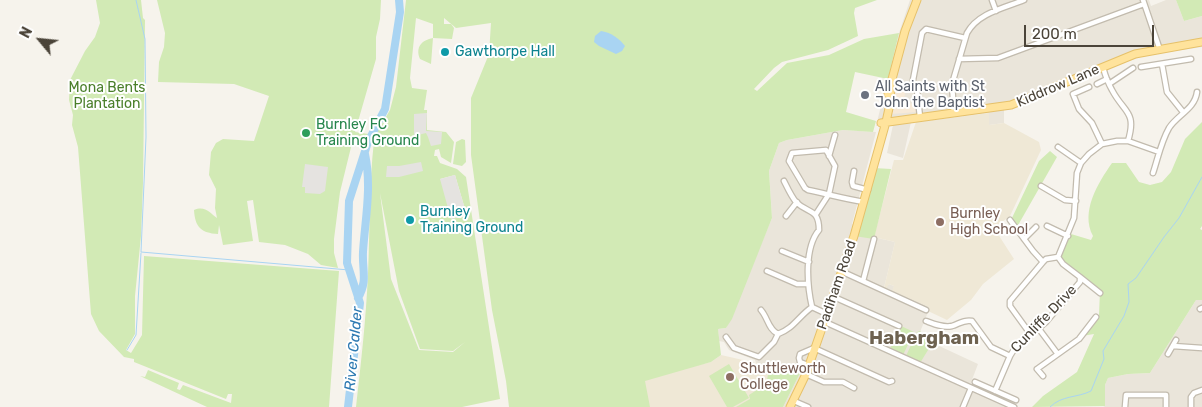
<!DOCTYPE html>
<html>
<head>
<meta charset="utf-8">
<style>
  body { margin:0 }
  #map { position:relative; width:1202px; height:407px; overflow:hidden; background:#f6f3ec; font-family:Rubik,sans-serif }
  canvas { display:block }
  .north { position:absolute; left:15px; top:15px; width:50px; height:50px; -webkit-text-stroke:4px #fff; paint-order:stroke; rotate:298deg; font-size:14px; font-weight:700; line-height:20px; text-align:center; color:#4b4439 }
  .north::after { content:''; display:block; margin:auto; width:18px; height:22px; background:#4b4439; clip-path:polygon(50% 0,100% 100%,50% 72%,0 100%) }
  .scale { position:absolute; left:1024px; top:25px; width:130px; height:22px; box-sizing:border-box; border:2px solid #4b4439; border-top:0; padding-left:6px; font-size:15px; line-height:18px; white-space:nowrap; color:#4b4439; -webkit-text-stroke:4px #fff; paint-order:stroke }
</style>
</head>
<body>
<div id="map">
<canvas width="1202" height="407"></canvas>
<div class="north">N</div>
<div class="scale">200 m</div>
</div>
<script>
const context = document.querySelector('canvas').getContext('2d');
context.lineJoin = 'round';
function paint(path, color) { context.fillStyle = color; context.fill(path, 'evenodd'); }
function strokePath(path, color, width, dash) { context.strokeStyle = color; context.lineWidth = width; context.lineCap = dash ? 'butt' : 'round'; context.setLineDash(dash || []); context.stroke(path); }
function drawText(font, color, halo, rows, align = 'center') {
  context.font = font + ' Rubik,sans-serif'; context.lineWidth = 4; context.setLineDash([]); context.textBaseline = 'middle'; context.strokeStyle = halo; context.fillStyle = color; for (const [text, x, y, turn = 0] of rows) {
    context.save(); context.translate(x, y); context.rotate((+turn || 0) * Math.PI / 180); context.textAlign = isNaN(turn) ? turn : align; if (halo) context.strokeText(text, 0, 0); context.fillText(text, 0, 0); context.restore();
  }
}
paint(new Path2D(`
  M 910,0 L 1149,0 L 1151,6 L 1166,0 L 1176,0 L 1184,21 L 1202,16 L 1202,47 L 1147,55 L 1111,67 L 1011,109 L 1004,110 L 1004,123 L 989,125 L 989,113 L 911,122 L 903,158 L 887,153 L 893,125 L 876,126 L 899,33 Z
  M 843,130 L 876,132 L 852,224 L 874,237 L 895,242 L 884,288 L 889,284 L 894,286 L 893,291 L 930,307 L 920,332 L 937,345 L 978,364 L 970,385 L 1012,407 L 783,407 L 800,373 L 756,363 L 755,360 L 729,350 L 724,342 L 719,341 L 718,329 L 726,328 L 772,218 L 769,171 L 779,143 L 787,140 Z
  M 1196,300 L 1202,300 L 1202,407 L 1103,407 L 1105,406 L 1105,385 L 1108,378 L 1128,374 L 1150,373 Z`), '#eae5da');
paint(new Path2D(`
  M 905,91 L 904,104 L 916,103 L 917,112 L 891,114 L 892,101 L 896,92 Z`), '#f7ead8');
paint(new Path2D(`
  M 989,113 L 989,125 L 1004,123 L 1039,142 L 1041,150 L 1010,216 L 994,228 L 1014,259 L 983,284 L 971,300 L 947,320 L 928,311 L 929,307 L 892,291 L 894,286 L 889,284 L 886,289 L 884,288 L 895,242 L 874,237 L 894,160 L 903,160 L 916,122 Z
  M 721,355 L 800,373 L 783,407 L 519,407 L 711,362 Z`), '#efe8d6');
paint(new Path2D(`
  M 96,0 L 141,0 L 143,18 L 145,20 L 143,183 L 141,236 L 135,296 L 135,334 L 126,350 L 131,353 L 142,335 L 144,256 L 339,271 L 329,407 L 207,407 L 140,376 L 145,377 L 148,370 L 179,383 L 177,389 L 180,390 L 183,385 L 231,403 L 232,394 L 228,394 L 226,399 L 216,395 L 134,362 L 134,359 L 124,357 L 99,331 L 91,314 L 78,147 L 72,125 L 73,115 L 69,100 L 70,80 L 85,51 L 95,37 L 100,23 Z
  M 157,0 L 381,0 L 380,19 L 376,37 L 376,59 L 355,132 L 383,136 L 385,135 L 376,134 L 390,110 L 396,87 L 406,0 L 877,0 L 855,8 L 854,13 L 858,36 L 828,50 L 782,62 L 774,68 L 754,89 L 757,91 L 787,63 L 829,55 L 864,39 L 899,33 L 888,79 L 855,72 L 846,112 L 876,121 L 873,132 L 843,130 L 787,140 L 779,143 L 769,171 L 772,218 L 732,319 L 726,328 L 718,329 L 721,355 L 711,362 L 645,381 L 650,407 L 509,407 L 506,381 L 492,310 L 471,155 L 471,98 L 489,54 L 491,23 L 456,28 L 444,18 L 444,24 L 451,24 L 454,28 L 452,39 L 433,38 L 431,64 L 420,59 C 415,47 422,40 433,38 L 433,24 L 416,18 L 410,78 L 412,88 L 427,90 L 424,110 L 427,110 L 427,130 L 446,132 L 454,142 L 451,163 L 441,157 L 439,149 L 435,150 L 434,156 L 437,156 L 440,163 L 457,169 L 466,177 L 500,399 L 462,407 L 356,407 C 361,363 366,319 368,274 C 370,229 369,185 374,141 L 383,141 L 383,140 L 354,135 L 340,192 L 334,239 L 334,253 L 338,268 L 321,265 L 308,254 L 285,245 L 259,242 L 253,200 L 247,201 L 253,241 L 223,245 L 219,225 L 218,234 C 201,233 195,227 194,210 C 205,205 210,213 217,218 L 215,208 L 216,189 L 209,175 L 211,152 L 216,143 L 223,139 L 254,141 L 269,96 L 234,84 L 158,82 L 159,62 L 164,47 L 165,33 ZM 455,175 L 467,216 L 440,179 ZM 380,193 L 399,291 L 420,349 L 453,351 L 465,342 L 453,352 L 419,350 L 391,279 Z
  M 1176,0 L 1202,0 L 1202,16 L 1184,21 Z
  M 1202,122 L 1202,226 L 1200,229 L 1202,230 L 1202,300 L 1196,300 L 1150,373 L 1128,374 L 1108,378 L 1105,385 L 1105,406 L 1032,407 L 1043,396 L 1077,372 L 1094,334 L 1082,336 L 1099,315 L 1100,291 L 1063,264 L 1058,257 L 1071,234 L 1091,240 L 1093,236 C 1080,212 1098,183 1112,163 L 1126,163 L 1139,182 L 1150,185 L 1162,182 L 1171,172 L 1185,139 Z
  M 462,139 L 465,140 L 466,162 L 462,166 L 453,164 L 456,142 Z
  M 1050,151 L 1057,157 L 1017,227 L 1011,220 L 1039,161 Z
  M 874,168 L 891,169 L 874,239 L 854,236 Z
  M 901,326 L 914,332 L 903,355 L 890,349 Z
  M 920,331 L 933,342 L 920,363 L 906,356 L 917,332 Z
  M 729,364 L 749,398 L 733,407 L 727,407 L 709,376 Z
  M 770,366 L 800,373 L 783,407 L 736,407 L 750,399 L 749,395 L 766,384 Z`), '#d2eab5');
paint(new Path2D(`
  M 427,113 L 426,131 L 442,132 L 441,144 L 431,146 L 428,137 L 426,133 L 414,136 L 414,114 Z
  M 421,162 L 423,171 L 399,177 L 386,177 L 387,166 L 399,166 Z
  M 305,164 L 328,167 L 325,191 L 320,194 L 305,193 L 305,187 L 302,187 Z
  M 455,175 L 467,216 L 451,219 L 440,179 Z`), '#e5e3e0');
paint(new Path2D(`
  M 601,31 C 610,32 620,39 625,46 L 622,51 L 616,54 L 599,46 L 594,42 L 595,36 Z`), '#a9d4f2');
strokePath(new Path2D(`
  M 136,0 L 145,39 L 146,137 L 141,252 L 349,270
  M 127,350 L 136,335 L 141,253
  M 1050,407 C 1062,395 1077,398 1091,391 L 1104,359 L 1103,351 L 1124,316 L 1129,302 L 1128,284 L 1136,278 L 1164,237 L 1179,218 L 1202,177`), '#a9d4f2', 1);
strokePath(new Path2D(`
  M 358,298 C 368,281 362,270 363,252 C 365,220 372,187 365,154
  M 348,407 L 360,303 L 347,263 L 349,201 L 368,142 L 385,109 L 400,12 L 399,0`), '#a9d4f2', 8);
const street = new Path2D(`
  M 992,0 L 996,11
  M 1143,0 L 1160,50
  M 959,59 L 998,58 L 1144,4
  M 1162,64 L 1167,92 L 1183,112
  M 1103,67 C 1105,75 1108,83 1112,90 C 1124,113 1137,111 1128,141
  M 1141,67 L 1191,59
  M 913,80 L 922,33 L 926,29 L 965,38
  M 1097,84 L 1107,79
  M 1109,84 L 1133,68
  M 1089,87 L 1073,94 L 1079,109 L 1092,123 L 1102,144
  M 917,90 L 920,117
  M 954,113 L 952,84 L 967,33 C 978,13 1004,8 1024,0
  M 1058,147 L 1081,163
  M 829,156 L 835,135
  M 854,171 L 852,182 L 853,186 L 868,190
  M 1153,173 C 1158,158 1161,142 1169,128 C 1177,115 1195,109 1197,92
  M 784,181 C 787,187 791,196 796,202 C 808,214 819,208 819,230 C 804,248 807,285 812,307 L 827,314
  M 1041,186 L 1065,200 L 1076,201
  M 816,214 L 829,194 L 835,166 L 826,150 L 792,153 L 789,161 L 805,188 L 808,190 C 827,194 845,199 864,202
  M 786,216 L 797,202
  M 1010,220 L 1033,251 L 1043,262
  M 1047,226 L 1068,236
  M 1024,239 L 1036,227
  M 782,251 L 809,262
  M 767,271 L 797,284 L 808,284
  M 843,272 L 926,310
  M 1080,277 L 1100,293
  M 863,281 L 874,239
  M 834,297 L 899,326
  M 1200,309 L 1202,308
  M 761,310 C 768,318 768,329 778,334
  M 926,321 C 934,324 943,328 952,326 C 959,324 964,319 972,321 L 991,347 L 1010,356
  M 825,322 L 1014,407
  M 1039,329 L 1057,353
  M 778,334 C 793,329 799,316 812,307
  M 1031,335 L 1010,306 L 1010,301 L 1043,262 L 1046,259 L 1058,257
  M 726,337 L 734,348 L 759,357 L 774,342 L 778,334
  M 1173,346 L 1202,348
  M 1168,354 L 1176,340
  M 808,365 L 800,362 L 799,358 L 800,354 L 814,348 L 889,382 L 892,381
  M 806,374 L 824,382 L 843,382 L 854,388
  M 1043,376 L 1037,369 L 1079,339 L 1096,317
  M 975,382 L 1016,400
  M 995,391 L 1010,356 L 1015,348 L 1046,322 L 1080,282 L 1080,277 L 1063,264 L 1058,257 L 1074,218 L 1077,173 L 1081,163 L 1089,154 L 1102,144 L 1117,141 L 1128,141 L 1159,152
  M 794,401 L 808,407
  M 963,407 L 971,388
  M 1125,407 L 1126,395 L 1166,395 L 1166,407
  M 1191,407 L 1191,397 L 1194,393 L 1202,390`);
const primary = new Path2D(`
  M 888,94 L 905,31 L 917,0
  M 881,123 L 1011,105 L 1135,54 L 1202,42
  M 790,407 L 806,374 L 854,236 L 886,122 L 891,99 L 890,90`);
strokePath(street, '#c2bbae', 7);
strokePath(primary, '#e6c16a', 9);
strokePath(street, '#fff', 4.5);
strokePath(primary, '#ffe39c', 7);
for (const [x, y, r, color] of [
  [445,52,5,"#0f9aa8"],
  [865,95,5,"#6b7280"],
  [306,133,5,"#2e9e5b"],
  [410,220,5,"#0f9aa8"],
  [940,222,5,"#8d6e63"],
  [730,377,5,"#8d6e63"]
]) { const dot = new Path2D(); dot.arc(x, y, r, 0, 2 * Math.PI); context.fillStyle = color; context.fill(dot); strokePath(dot, '#fff', 2); }
drawText('14px', '#0d838f', '#fff', [
  ["Gawthorpe Hall",455,52],
  ["Burnley",420,212],
  ["Training Ground",420,228]
], 'left');
drawText('14px', '#4b4439', '#fff', [
  ["Kiddrow Lane",1058,86,-23],
  ["Padiham Road",837,285,-71],
  ["Cunliffe Drive",1044,319,-46]
]);
drawText('14px', '#5b616d', '#fff', [
  ["All Saints with St",875,87],
  ["John the Baptist",875,103]
], 'left');
drawText('14px', '#4a7f2a', '#fff', [
  ["Mona Bents",107,88],
  ["Plantation",107,104]
]);
drawText('14px', '#27864d', '#fff', [
  ["Burnley FC",316,125],
  ["Training Ground",316,141]
], 'left');
drawText('14px', '#785e54', '#fff', [
  ["Burnley",950,214],
  ["High School",950,230],
  ["Shuttleworth",740,369],
  ["College",740,385]
], 'left');
drawText('italic 15px', '#2e7ab2', '#fff', [
  ["River Calder",354,349,-85]
]);
drawText('bold 19px', '#6e6250', '#fff', [
  ["Habergham",924,339]
]);
</script>
</body>
</html>
